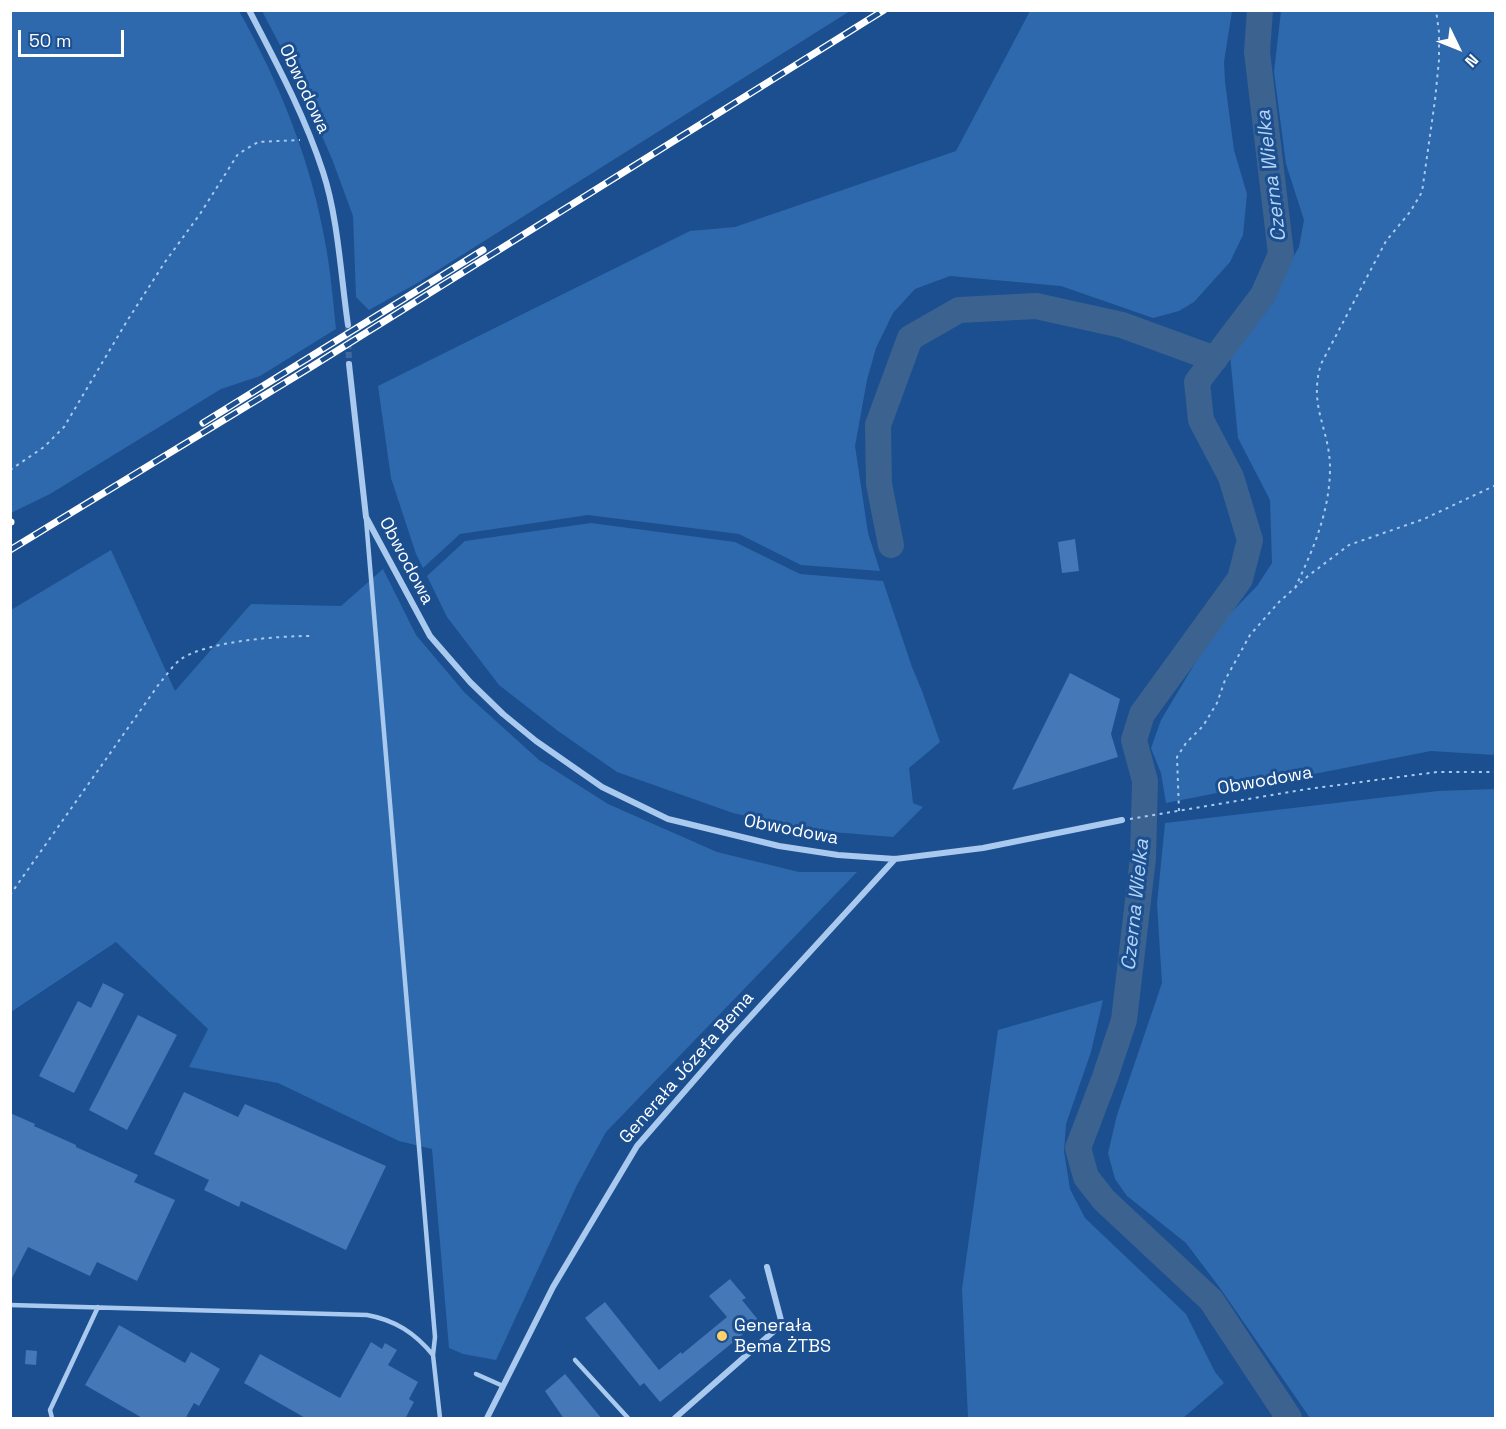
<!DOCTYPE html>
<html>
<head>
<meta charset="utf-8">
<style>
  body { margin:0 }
  #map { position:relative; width:1506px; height:1429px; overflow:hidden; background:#1b4f8f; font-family:"Space Grotesk",sans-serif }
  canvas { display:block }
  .frame { position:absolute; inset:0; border:12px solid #fff; pointer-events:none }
  .north { position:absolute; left:1428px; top:18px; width:60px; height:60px; -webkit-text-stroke:4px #1b4f8f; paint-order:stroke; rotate:133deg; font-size:16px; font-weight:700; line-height:24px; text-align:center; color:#fff }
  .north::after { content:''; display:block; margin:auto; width:21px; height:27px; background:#fff; clip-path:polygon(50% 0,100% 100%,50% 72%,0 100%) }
  .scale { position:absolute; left:18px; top:30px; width:106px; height:27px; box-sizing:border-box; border:3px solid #fff; border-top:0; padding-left:8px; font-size:18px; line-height:21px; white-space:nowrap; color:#fff; -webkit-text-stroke:4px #1b4f8f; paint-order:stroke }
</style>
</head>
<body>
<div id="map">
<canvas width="1506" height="1429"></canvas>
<div class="frame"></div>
<div class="north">N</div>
<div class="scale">50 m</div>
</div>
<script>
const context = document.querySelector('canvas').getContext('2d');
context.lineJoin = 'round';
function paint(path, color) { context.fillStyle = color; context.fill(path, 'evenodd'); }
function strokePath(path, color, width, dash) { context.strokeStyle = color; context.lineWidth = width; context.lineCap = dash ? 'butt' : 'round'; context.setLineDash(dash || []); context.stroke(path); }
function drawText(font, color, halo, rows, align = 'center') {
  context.font = font + ' "Space Grotesk",sans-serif'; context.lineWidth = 6; context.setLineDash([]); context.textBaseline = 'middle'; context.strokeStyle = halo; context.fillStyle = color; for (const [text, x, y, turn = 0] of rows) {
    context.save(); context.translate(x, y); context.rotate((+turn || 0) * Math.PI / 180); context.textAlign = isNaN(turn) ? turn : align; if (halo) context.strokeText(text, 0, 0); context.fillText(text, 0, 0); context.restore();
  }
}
paint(new Path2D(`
  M 11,10 L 239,11 C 280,84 312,163 326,247 C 331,274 333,301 336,329 L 260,376 L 221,389 L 50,494 L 11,513 Z
  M 262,11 L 850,11 L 419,282 L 369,310 L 356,297 L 353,216 L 332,159 L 293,70 Z
  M 1030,11 L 1232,11 L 1224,62 L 1225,82 L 1234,150 L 1247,194 L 1243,235 L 1230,262 L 1194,302 L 1179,311 L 1153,318 L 1061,286 L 950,276 L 915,289 L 893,313 L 876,348 L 867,380 L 855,446 L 868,533 L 880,571 L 801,565 L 739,534 L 588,515 L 460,534 L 423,568 L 416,554 L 391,478 L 378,386 L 690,231 L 735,227 L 956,151 Z
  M 1281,11 L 1495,11 L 1495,755 L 1431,751 L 1166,803 L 1161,773 L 1151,748 L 1161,720 L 1216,628 L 1257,586 L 1272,563 L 1270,500 L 1238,438 L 1230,355 L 1250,307 L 1284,273 L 1299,247 L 1304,220 L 1286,164 L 1274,72 Z
  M 591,523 L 735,542 L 800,574 L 883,581 L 912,667 L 922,691 L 940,742 L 909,768 L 913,803 L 923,807 L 893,837 L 808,830 L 733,813 L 617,772 L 558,731 L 499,685 L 447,617 L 427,576 L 465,541 Z
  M 111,550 L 175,691 L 251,604 L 341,606 L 383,569 L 416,635 L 465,693 L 539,760 L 608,804 L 717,852 L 799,872 L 857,872 L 606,1132 L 576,1187 L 496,1360 L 463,1354 L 449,1348 L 432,1149 L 399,1141 L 278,1083 L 189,1067 L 208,1029 L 116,942 L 11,1012 L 11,610 Z
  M 1495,789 L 1495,1418 L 1310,1418 L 1220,1288 L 1186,1243 L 1127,1196 L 1115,1179 L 1108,1153 L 1117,1115 L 1162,983 L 1157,904 L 1165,823 L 1438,791 Z
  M 1103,1000 L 1091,1052 L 1066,1124 L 1064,1151 L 1070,1189 L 1085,1218 L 1186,1314 L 1215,1372 L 1224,1383 L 1183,1418 L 968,1418 L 962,1289 L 998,1030 Z`), '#2e69ad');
strokePath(new Path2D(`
  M 1260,10 L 1257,52 L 1281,254 L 1263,295 L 1197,382 L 1201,420 L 1231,477 L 1250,540 L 1240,579 L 1142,714 L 1134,740 L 1145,781 L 1143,858 L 1124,1020 L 1105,1077 L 1078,1148 L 1086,1177 L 1104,1200 L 1211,1300 L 1289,1418
  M 891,545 L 879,484 L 878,425 L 910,338 L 959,310 L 1036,306 L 1122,325 L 1215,359`), '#3c6290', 26);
paint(new Path2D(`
  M 1075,539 L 1079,571 L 1062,573 L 1058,542 Z
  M 1070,673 L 1120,699 L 1111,734 L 1118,757 L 1012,790 Z
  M 103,983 L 124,994 L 74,1093 L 39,1076 L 78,1001 L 91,1008 Z
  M 138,1015 L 177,1035 L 127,1130 L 89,1110 Z
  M 184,1092 L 238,1117 L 245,1104 L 386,1166 L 346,1250 L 241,1201 L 239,1207 L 204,1190 L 209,1180 L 154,1154 Z
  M 10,1113 L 35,1124 L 34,1126 L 76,1145 L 76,1147 L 138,1175 L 134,1182 L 175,1200 L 137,1281 L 97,1262 L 90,1276 L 28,1247 L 10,1282 Z
  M 730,1279 L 746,1298 L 742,1300 L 759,1321 L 660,1402 L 644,1383 L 640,1386 L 585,1318 L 605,1302 L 659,1370 L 681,1352 L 682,1354 L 727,1317 L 709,1296 Z
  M 119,1325 L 185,1363 L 191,1352 L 220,1369 L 199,1406 L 194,1403 L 185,1419 L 144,1419 L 85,1385 Z
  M 371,1342 L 382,1349 L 385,1343 L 397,1350 L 388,1365 L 418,1382 L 409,1399 L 414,1402 L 405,1419 L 307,1419 L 244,1383 L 260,1354 L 340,1398 Z
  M 26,1350 L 37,1351 L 36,1365 L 25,1364 Z
  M 565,1374 L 602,1419 L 564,1419 L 545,1391 Z`), '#4478b7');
strokePath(new Path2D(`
  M 348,325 L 349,364`), '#3d69a0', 6, [6, 3]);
strokePath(new Path2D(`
  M 10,470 L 44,447 L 64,427 L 127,321 L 165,262 L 200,214 L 238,154 L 258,142 L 300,140
  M 1496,507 L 1496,519
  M 1295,588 C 1313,550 1330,511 1330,468 C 1330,429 1308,407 1321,364 L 1386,241 L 1410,212 L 1422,192 L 1435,100 L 1439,60 L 1439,32 L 1436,10
  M 1179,811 L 1177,757 L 1186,743 L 1203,726 L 1217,703 L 1225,680 L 1250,635 L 1279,602 L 1308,576 L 1349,545 L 1424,519 L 1496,485
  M 1130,819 L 1308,789 L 1437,772 L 1496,772
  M 10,895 L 159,684 C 166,676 173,665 181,659 C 208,641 278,636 311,636`), '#a9c9ee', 2, [3, 4.5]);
strokePath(new Path2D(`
  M 366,519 L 435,1337 L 433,1355 L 440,1418
  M 10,1305 L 367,1315 C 395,1320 415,1333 433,1355
  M 575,1360 L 628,1418
  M 476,1374 L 503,1386
  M 52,1418 L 50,1410 L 98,1307`), '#a9c9ee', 4.5);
strokePath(new Path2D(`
  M 249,10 C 276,62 305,116 323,172 C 338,217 341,278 348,325
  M 349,364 L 366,517 L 430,636 L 470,682 L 503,714 L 536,741 L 602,787 L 668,819 L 779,846 L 838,855 L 895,859 L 983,848 L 1122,820
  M 487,1418 L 553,1287 L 637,1146 L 731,1038 L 895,859
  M 675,1418 L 782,1324 L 767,1267`), '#a9c9ee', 6);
const rail = new Path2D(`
  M 203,423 L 483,250
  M 10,522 L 11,522
  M 10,550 L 311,367 L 884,10`);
strokePath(rail, '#fff', 7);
strokePath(rail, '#1b4f8f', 4.5, [14]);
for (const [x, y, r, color] of [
  [722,1336,6,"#ffd166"]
]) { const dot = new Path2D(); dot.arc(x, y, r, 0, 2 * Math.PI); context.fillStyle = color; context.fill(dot); strokePath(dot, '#1b4f8f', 2); }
drawText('18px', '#fff', '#1b4f8f', [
  ["Obwodowa",304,89,65],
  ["Obwodowa",406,561,62],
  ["Obwodowa",1265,781,-10],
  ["Obwodowa",791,830,11],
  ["Generała Józefa Bema",687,1068,-49]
]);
drawText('18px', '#fff', '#1b4f8f', [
  ["Generała",734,1326],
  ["Bema ŻTBS",734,1347]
], 'left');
drawText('italic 20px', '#b5d3f5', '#1b4f8f', [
  ["Czerna Wielka",1272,176,-97],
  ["Czerna Wielka",1136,905,-84]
]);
</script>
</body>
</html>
